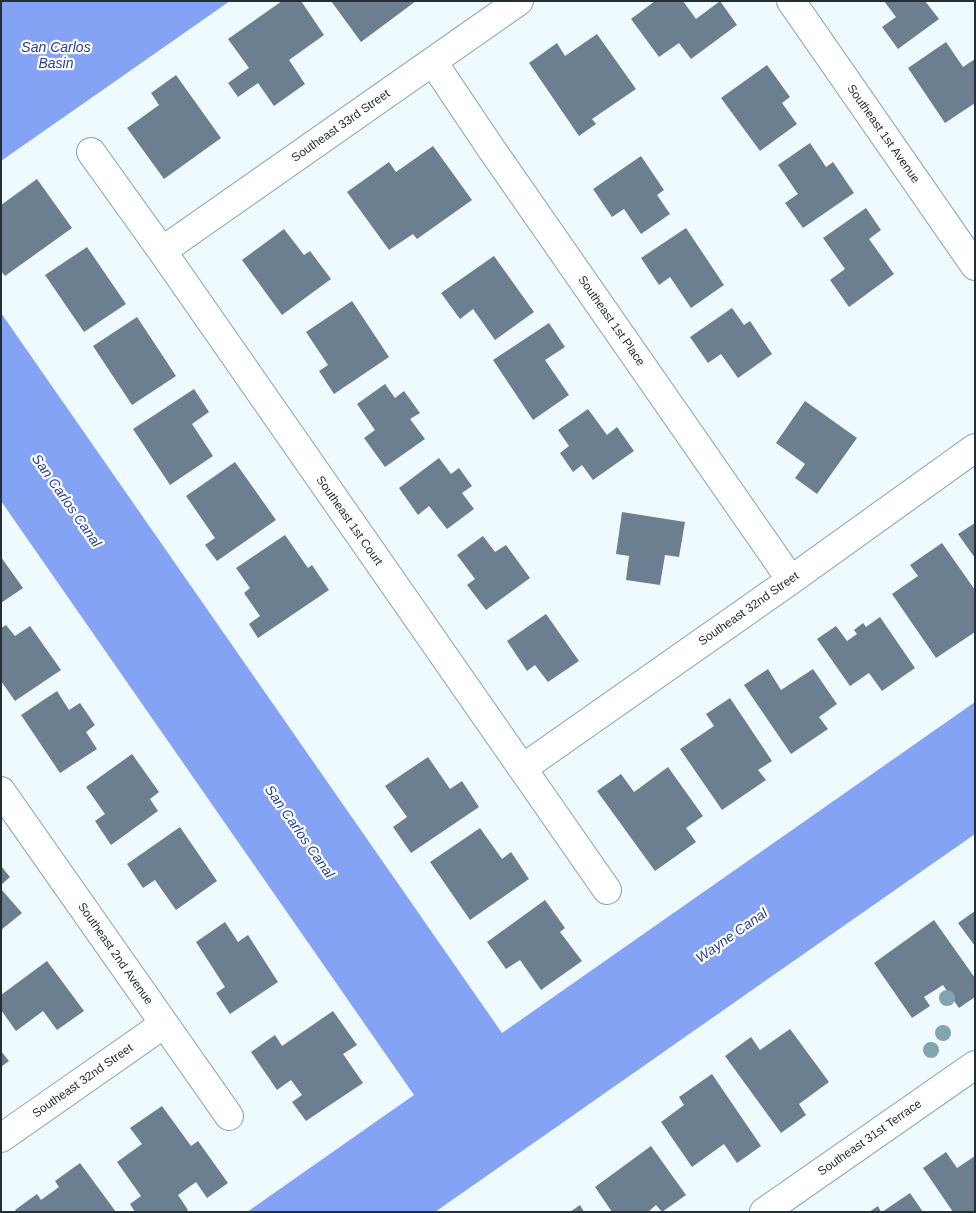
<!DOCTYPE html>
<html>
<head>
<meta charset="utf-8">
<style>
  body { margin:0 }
  #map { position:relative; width:976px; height:1213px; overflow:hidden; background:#eefafe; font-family:Helvetica,sans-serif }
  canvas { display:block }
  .frame { position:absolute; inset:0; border:2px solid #242f33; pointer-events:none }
</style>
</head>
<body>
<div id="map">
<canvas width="976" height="1213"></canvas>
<div class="frame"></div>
</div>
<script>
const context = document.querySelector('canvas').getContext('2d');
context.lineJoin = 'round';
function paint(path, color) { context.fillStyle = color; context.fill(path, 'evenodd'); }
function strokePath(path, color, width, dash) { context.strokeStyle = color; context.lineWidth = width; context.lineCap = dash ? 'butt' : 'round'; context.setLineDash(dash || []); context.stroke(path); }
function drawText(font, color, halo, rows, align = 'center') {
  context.font = font + ' Helvetica,sans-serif'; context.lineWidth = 4.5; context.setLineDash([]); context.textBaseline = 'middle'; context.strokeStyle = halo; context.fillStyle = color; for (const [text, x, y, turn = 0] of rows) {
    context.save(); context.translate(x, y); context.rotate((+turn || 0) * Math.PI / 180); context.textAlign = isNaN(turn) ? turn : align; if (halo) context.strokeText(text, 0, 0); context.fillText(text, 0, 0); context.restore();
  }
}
paint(new Path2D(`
  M 1,1 L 230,1 L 1,161 Z
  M 1,313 L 502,1033 L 975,702 L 975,834 L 435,1212 L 247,1212 L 414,1095 L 1,501 Z`), '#85a3f5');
paint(new Path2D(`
  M 282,1 L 301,1 L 324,35 L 289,60 L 305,84 L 274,106 L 258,83 L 238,97 L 228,83 L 249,68 L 228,39 Z
  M 331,1 L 416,1 L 361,42 Z
  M 655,1 L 683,1 L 696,19 L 720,1 L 737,25 L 691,59 L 679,43 L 659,57 L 631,19 Z
  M 884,1 L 925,1 L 939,19 L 898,49 L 882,27 L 896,17 Z
  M 597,34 L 636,89 L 592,119 L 596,124 L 579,136 L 529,63 L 557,43 L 565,56 Z
  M 946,42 L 963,67 L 975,59 L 975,103 L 945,123 L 908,68 Z
  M 767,65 L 790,97 L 782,103 L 797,124 L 760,151 L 721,98 Z
  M 176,75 L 221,138 L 164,179 L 127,128 L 159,105 L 151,93 Z
  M 810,143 L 826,167 L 833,162 L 854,193 L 803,228 L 785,203 L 798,194 L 778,165 Z
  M 433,146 L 472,200 L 417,239 L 413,234 L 389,250 L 347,192 L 389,162 L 396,172 Z
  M 641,156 L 664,190 L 657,195 L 670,214 L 641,234 L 624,209 L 612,217 L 593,189 Z
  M 37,179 L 72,228 L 5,276 L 1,271 L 1,205 Z
  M 866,208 L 881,230 L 869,239 L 894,274 L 849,307 L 830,280 L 845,269 L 823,238 Z
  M 686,228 L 724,285 L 691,308 L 670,277 L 659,285 L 641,258 Z
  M 284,229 L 304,255 L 310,251 L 331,279 L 282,315 L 242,260 Z
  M 87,247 L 126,304 L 84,332 L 45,275 Z
  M 494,256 L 534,312 L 495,340 L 473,309 L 460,319 L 441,293 Z
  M 352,301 L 389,357 L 334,394 L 319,371 L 328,365 L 306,332 Z
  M 732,308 L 744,325 L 750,321 L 772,354 L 738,378 L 721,354 L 708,363 L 690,337 Z
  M 137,317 L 176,376 L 132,405 L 93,346 Z
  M 549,323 L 565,347 L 545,360 L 569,395 L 533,420 L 493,360 Z
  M 385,384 L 395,398 L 404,391 L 420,413 L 410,419 L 425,439 L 385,467 L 364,438 L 375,430 L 357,404 Z
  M 194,389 L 209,412 L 192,424 L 213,456 L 170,485 L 133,429 Z
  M 805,401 L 857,438 L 817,494 L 795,478 L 805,464 L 776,443 Z
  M 588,409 L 607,435 L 617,427 L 634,451 L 593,480 L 582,465 L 573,472 L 560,453 L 569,446 L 558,430 Z
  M 439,458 L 451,474 L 459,468 L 472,486 L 462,493 L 474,509 L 447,529 L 429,506 L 418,515 L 399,488 Z
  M 235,462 L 276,520 L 217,561 L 205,545 L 215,538 L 186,496 Z
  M 622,512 L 685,522 L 679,557 L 665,555 L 660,585 L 626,580 L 629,556 L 616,554 Z
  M 975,523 L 975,558 L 958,534 Z
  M 285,535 L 308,568 L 312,565 L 329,590 L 258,638 L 249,624 L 260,616 L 244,593 L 250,588 L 236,568 Z
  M 483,536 L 495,552 L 506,545 L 530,578 L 486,610 L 467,585 L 475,579 L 457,555 Z
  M 942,543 L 975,590 L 975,632 L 936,658 L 892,594 L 918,576 L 910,565 Z
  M 1,557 L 23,588 L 1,603 Z
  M 546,614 L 579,661 L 548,682 L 535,665 L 527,671 L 507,641 Z
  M 880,617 L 915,668 L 882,691 L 869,673 L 850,686 L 817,639 L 836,626 L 847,641 L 857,634 L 854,630 L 863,623 L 866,627 Z
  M 6,625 L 15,636 L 30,626 L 61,670 L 15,701 L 1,681 L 1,628 Z
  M 768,669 L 781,690 L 813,669 L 837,704 L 819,717 L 828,729 L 791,754 L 744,685 Z
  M 57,691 L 69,710 L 80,703 L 95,725 L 86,732 L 97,749 L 60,773 L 21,715 Z
  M 730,698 L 772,761 L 758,770 L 766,780 L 722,810 L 680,749 L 714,726 L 706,714 Z
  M 132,754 L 159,792 L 150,799 L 158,811 L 111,845 L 95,821 L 105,814 L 86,787 Z
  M 428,757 L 450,789 L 462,781 L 479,807 L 411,853 L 393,827 L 407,817 L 385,786 Z
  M 668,767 L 703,816 L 686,828 L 696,842 L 655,871 L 597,791 L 621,774 L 634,792 Z
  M 180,827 L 217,881 L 176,910 L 155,880 L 143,888 L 127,864 Z
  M 480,828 L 502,859 L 511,852 L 529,879 L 470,920 L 430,862 Z
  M 1,866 L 10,877 L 1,885 Z
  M 1,889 L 22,913 L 1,930 Z
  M 545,900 L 565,928 L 560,932 L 582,961 L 541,990 L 520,960 L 506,969 L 487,942 Z
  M 975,911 L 975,946 L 958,923 Z
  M 934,920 L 975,978 L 975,997 L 959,1008 L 943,985 L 924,997 L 930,1006 L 912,1018 L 874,963 Z
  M 225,922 L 238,942 L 248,935 L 278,982 L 230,1014 L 216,993 L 225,987 L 196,942 Z
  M 47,961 L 84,1011 L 57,1030 L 43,1011 L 16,1031 L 1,1010 L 1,995 Z
  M 333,1011 L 357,1045 L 343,1054 L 363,1083 L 306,1121 L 292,1102 L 302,1095 L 291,1080 L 277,1090 L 251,1052 L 275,1035 L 282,1046 Z
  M 790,1029 L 829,1082 L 799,1104 L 806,1115 L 781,1133 L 725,1056 L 751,1037 L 760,1050 Z
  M 1,1051 L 9,1061 L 1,1067 Z
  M 712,1074 L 761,1146 L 737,1163 L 724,1144 L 692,1167 L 661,1122 L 684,1105 L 679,1097 Z
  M 162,1106 L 191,1146 L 198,1141 L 228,1183 L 207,1198 L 196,1182 L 178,1195 L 188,1210 L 186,1212 L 135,1212 L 130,1204 L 141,1196 L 117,1162 L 142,1144 L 130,1128 Z
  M 651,1146 L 686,1195 L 662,1212 L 656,1205 L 648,1212 L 612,1212 L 595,1187 Z
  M 946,1152 L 957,1168 L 975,1156 L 975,1212 L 953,1212 L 923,1168 Z
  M 80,1163 L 116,1212 L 17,1212 L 15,1210 L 37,1194 L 41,1200 L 59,1187 L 55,1181 Z
  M 910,1193 L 923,1212 L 882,1212 Z
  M 580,1205 L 584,1212 L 570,1212 Z
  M 878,1206 L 881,1212 L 869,1212 Z`), '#6b7f90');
const minor = new Path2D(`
  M 791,1 L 975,266
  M 433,62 L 490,147 L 791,580
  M 91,152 L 162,251 L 607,890
  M 162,251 L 519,1
  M 523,768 L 791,580 L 975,448
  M 1,791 L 229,1116
  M 1,1138 L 164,1024
  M 764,1212 L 975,1065`);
strokePath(minor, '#83a0a8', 30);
strokePath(minor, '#fff', 28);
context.fillStyle = '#81a4ae';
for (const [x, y] of [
  [947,998],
  [943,1033],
  [931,1050]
]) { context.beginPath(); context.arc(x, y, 8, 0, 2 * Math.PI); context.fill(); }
drawText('12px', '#242f33', '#fff', [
  ["Southeast 33rd Street",341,126,-35],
  ["Southeast 1st Avenue",883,134,55],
  ["Southeast 1st Place",611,321,55],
  ["Southeast 1st Court",349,521,55],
  ["Southeast 32nd Street",749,609,-35],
  ["Southeast 2nd Avenue",115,954,55],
  ["Southeast 32nd Street",83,1081,-35],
  ["Southeast 31st Terrace",870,1138,-35]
]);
drawText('italic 14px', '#273e9c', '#fff', [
  ["San Carlos",56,48],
  ["Basin",56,64],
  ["San Carlos Canal",66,501,55],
  ["San Carlos Canal",299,832,55],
  ["Wayne Canal",732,936,-35]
]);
</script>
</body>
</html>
